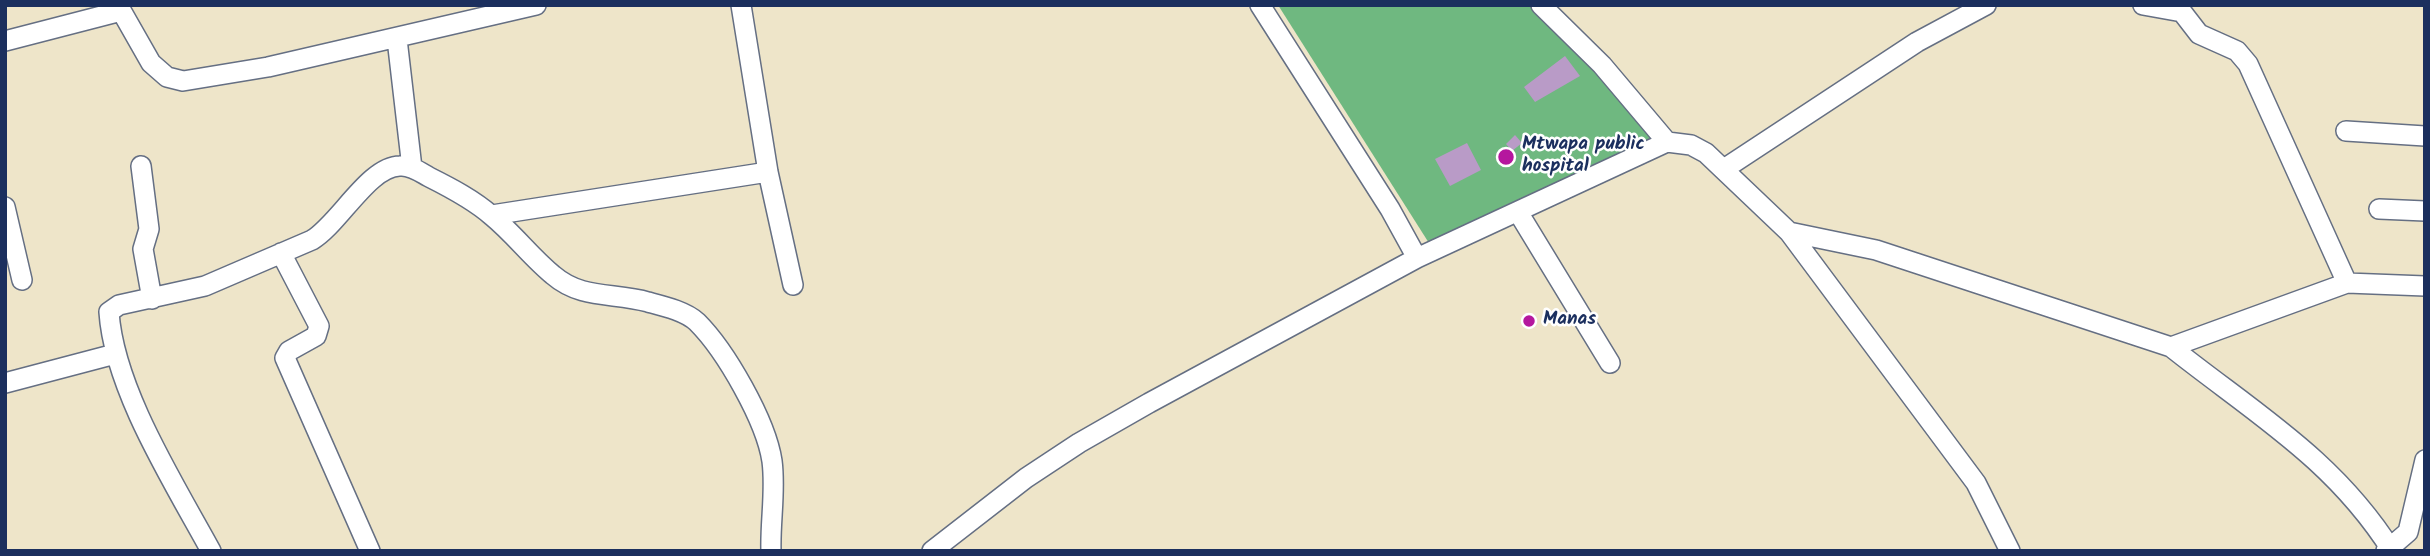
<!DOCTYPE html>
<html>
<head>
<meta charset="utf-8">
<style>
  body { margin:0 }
  #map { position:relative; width:2430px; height:556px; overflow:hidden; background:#eee5c9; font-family:Kalam,sans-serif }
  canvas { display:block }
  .frame { position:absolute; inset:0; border:7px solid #1b2f5e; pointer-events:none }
</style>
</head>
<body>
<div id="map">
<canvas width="2430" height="556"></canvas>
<div class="frame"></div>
</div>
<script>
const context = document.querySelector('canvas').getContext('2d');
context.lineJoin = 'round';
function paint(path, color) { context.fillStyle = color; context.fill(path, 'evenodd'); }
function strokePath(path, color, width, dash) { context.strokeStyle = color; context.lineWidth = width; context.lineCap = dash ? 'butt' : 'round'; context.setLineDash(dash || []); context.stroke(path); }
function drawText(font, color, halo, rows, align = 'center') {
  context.font = font + ' Kalam,sans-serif'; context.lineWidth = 5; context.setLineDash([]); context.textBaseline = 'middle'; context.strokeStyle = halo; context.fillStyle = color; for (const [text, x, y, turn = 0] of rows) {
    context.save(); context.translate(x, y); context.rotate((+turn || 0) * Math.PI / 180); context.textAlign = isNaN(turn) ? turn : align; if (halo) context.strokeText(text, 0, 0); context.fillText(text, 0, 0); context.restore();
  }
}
paint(new Path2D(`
  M 1278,5 L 1533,5 L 1659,136 L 1434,251 Z`), '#6fb880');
paint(new Path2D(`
  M 1565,56 L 1580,76 L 1535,102 L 1524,87 Z
  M 1515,135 L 1522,143 L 1512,151 L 1506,144 Z
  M 1467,143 L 1481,170 L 1450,186 L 1435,159 Z`), '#b99bc7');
const minor = new Path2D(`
  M 118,5 L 151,63 L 167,77 L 183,81 L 268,67 L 536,5
  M 741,5 L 768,172 L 793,285
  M 1260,5 L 1390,209 L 1417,258
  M 1541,5 L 1602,65 L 1667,142
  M 2143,5 L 2182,12 L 2199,34 L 2237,51 L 2248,64 L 2347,283
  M 397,39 L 412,168
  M 5,41 L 121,11
  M 2346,131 L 2425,136
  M 141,166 L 149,229 L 143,249 L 152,299
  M 1724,169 L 1917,42 L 1986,5
  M 5,207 L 22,280
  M 2379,209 L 2425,211
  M 1518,212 L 1610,363
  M 492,215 L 768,172
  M 1789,232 L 1876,250 L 2171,347 L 2347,283 L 2425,286
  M 281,253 L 319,326 L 316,336 L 289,351 L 285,358 L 370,551
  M 2171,347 C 2254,413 2334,459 2392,551
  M 5,383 L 115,354
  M 211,551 C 174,483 114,389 109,312 L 119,305 L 205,286 L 312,240 C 339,224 369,166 400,166 C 411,165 420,172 429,177 C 451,188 474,200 492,216 C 514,234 531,257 553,275 C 582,300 614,292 648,302 C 663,306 685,311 697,322 C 726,351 766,421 772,461 C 776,491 770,521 771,551
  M 932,551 L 1026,478 L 1079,443 L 1149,403 L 1417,258 L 1667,142 L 1691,145 L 1706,153 L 1789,232 L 1976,483 L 2010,551
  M 2386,551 L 2408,532 L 2425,460`);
strokePath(minor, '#656f83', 22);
strokePath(minor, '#fff', 19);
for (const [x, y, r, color] of [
  [1506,157,9,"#b5179e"],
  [1529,321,7,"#b5179e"]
]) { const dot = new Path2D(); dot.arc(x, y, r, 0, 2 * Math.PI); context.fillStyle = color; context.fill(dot); strokePath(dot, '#fff', 2.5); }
drawText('bold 19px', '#1b2f5e', '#fff', [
  ["Mtwapa public",1522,146],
  ["hospital",1522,168],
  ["Manas",1543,321]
], 'left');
</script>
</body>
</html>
